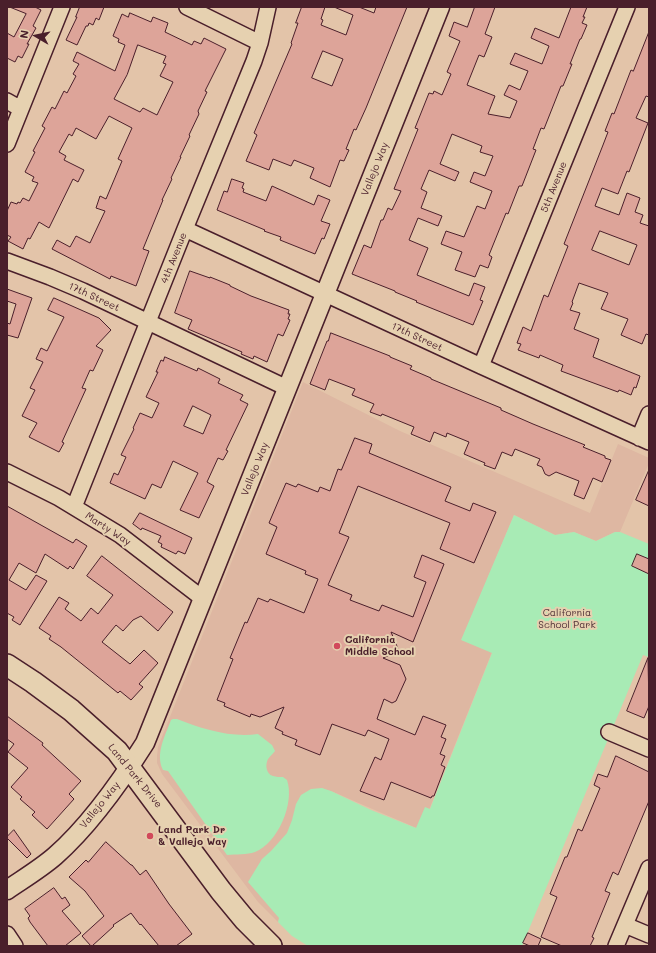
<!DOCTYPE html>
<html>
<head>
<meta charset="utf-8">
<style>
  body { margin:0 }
  #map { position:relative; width:656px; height:953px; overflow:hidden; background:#e3c4a9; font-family:Mali,sans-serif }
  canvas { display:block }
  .frame { position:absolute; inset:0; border:8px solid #4a1f2b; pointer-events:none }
  .north { position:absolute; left:16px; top:16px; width:40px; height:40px; -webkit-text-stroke:3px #e6d1b0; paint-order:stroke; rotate:279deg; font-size:11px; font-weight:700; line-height:16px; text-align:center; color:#4a1f2b }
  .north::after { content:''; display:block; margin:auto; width:14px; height:18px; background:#4a1f2b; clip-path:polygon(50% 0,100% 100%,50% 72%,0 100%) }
</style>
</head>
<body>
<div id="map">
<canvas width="656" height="953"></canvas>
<div class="frame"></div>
<div class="north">N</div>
</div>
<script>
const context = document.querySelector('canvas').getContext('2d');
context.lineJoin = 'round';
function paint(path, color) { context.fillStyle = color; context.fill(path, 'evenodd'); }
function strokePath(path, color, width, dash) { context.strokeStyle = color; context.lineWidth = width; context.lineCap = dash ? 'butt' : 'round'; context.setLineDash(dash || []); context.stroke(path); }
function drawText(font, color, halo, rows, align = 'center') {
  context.font = font + ' Mali,sans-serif'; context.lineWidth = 4; context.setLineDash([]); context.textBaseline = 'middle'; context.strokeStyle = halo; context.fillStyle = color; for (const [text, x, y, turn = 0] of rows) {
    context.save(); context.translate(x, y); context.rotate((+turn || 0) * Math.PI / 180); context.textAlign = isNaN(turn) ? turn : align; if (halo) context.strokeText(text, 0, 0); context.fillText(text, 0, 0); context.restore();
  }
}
paint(new Path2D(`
  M 303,382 L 400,431 L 590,513 L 618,444 L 649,458 L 649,463 L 620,532 L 615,532 L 596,541 L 574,532 L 555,535 L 514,515 L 462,640 L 492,652 L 421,830 L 331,791 L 278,922 L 258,902 L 162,774 L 157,763 L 157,756 L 158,747 Z`), '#deb7a2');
paint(new Path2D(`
  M 514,515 L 555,535 L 574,532 L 596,541 L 615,532 L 620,532 L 649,544 L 649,657 L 643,655 L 522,946 L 308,946 L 292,936 L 278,922 L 279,918 L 248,882 L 262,859 L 271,851 L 287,833 L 292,820 L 296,804 L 301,795 L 311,789 L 322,788 L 331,791 L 371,810 L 416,828 L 425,807 L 430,809 L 492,653 L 461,640 Z
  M 173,719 L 177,719 C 202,729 231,738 258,734 L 272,745 L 275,751 C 273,754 270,756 268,759 C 265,765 266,774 273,776 C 276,777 280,777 283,777 L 287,780 C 295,803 278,843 255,852 C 247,855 236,854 227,855 L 168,771 L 163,770 C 155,754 165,736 171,720 Z`), '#a8ebb5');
const building = new Path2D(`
  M 10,7 L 35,7 L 41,10 L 33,26 L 36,28 L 27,44 L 29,44 L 22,58 L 18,56 L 15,62 L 7,58 L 7,33 L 14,37 L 26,14 Z
  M 80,7 L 104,7 L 99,20 L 96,18 L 93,25 L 89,23 L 88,26 L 86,26 L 77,45 L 66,40 L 77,17 L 76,17 Z
  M 302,7 L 325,7 L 321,19 L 323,20 L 321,25 L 346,35 L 353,15 L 334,7 L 359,7 L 374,13 L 376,7 L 407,7 L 366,108 L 356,130 L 354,129 L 346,149 L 349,150 L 344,161 L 340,160 L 330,187 L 310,178 L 314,168 L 294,160 L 291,166 L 273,159 L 269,170 L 246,161 L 257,135 L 254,133 L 292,44 L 291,43 L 298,23 L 296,23 ZM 323,51 L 343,59 L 332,86 L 312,78 Z
  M 475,7 L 495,7 L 485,34 L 492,37 L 484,57 L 479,55 L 467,85 L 495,96 L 488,114 L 510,118 L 517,101 L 504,95 L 509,85 L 520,90 L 528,71 L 510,64 L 515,53 L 542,64 L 549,46 L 531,38 L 535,28 L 559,38 L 571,7 L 587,7 L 583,17 L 585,17 L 582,23 L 587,25 L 581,39 L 580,39 L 570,64 L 572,64 L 563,86 L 561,86 L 544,129 L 541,128 L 533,149 L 536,150 L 522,186 L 519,186 L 508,214 L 506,213 L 489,255 L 492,257 L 488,268 L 480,265 L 475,277 L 455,270 L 462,252 L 441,244 L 446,231 L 464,237 L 477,206 L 485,209 L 492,191 L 470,182 L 474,172 L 485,176 L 493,156 L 480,152 L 482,146 L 452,134 L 440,164 L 459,172 L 455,181 L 429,170 L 421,189 L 427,192 L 421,208 L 442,216 L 438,226 L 418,218 L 409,240 L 428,248 L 417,275 L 469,296 L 474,283 L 485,287 L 480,300 L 483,301 L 473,325 L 426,306 L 416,302 L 417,301 L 395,292 L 395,291 L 352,274 L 364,245 L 371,248 L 381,220 L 383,220 L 388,208 L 392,210 L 401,191 L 394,189 L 418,129 L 415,128 L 429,93 L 433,94 L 434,91 L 442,95 L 451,74 L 447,72 L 460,41 L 449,36 L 454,22 L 467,27 Z
  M 130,13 L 151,22 L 153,17 L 168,23 L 165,32 L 192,45 L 194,41 L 201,44 L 204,38 L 226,49 L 205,91 L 207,92 L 198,111 L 199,114 L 189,135 L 190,136 L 180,157 L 181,157 L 171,178 L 172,179 L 162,200 L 163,200 L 143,249 L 149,251 L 136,286 L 111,276 L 110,279 L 52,249 L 57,240 L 70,247 L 76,236 L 90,243 L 105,211 L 96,208 L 100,196 L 106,199 L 122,161 L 118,159 L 132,128 L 109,116 L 96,139 L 76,128 L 72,136 L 69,134 L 59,152 L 66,156 L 64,160 L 84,170 L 78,182 L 73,179 L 49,228 L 39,222 L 30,239 L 28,238 L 23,249 L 8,241 L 11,237 L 7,235 L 7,211 L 11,202 L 17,204 L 18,202 L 20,203 L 23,198 L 29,201 L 38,183 L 32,181 L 34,177 L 25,172 L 35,152 L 33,151 L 45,128 L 42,126 L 52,107 L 55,109 L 64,91 L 67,93 L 76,76 L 73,74 L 79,64 L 73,61 L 77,52 L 115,71 L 125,45 L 118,42 L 119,39 L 113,36 L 122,14 L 128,17 ZM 138,45 L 166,56 L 163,63 L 166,64 L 160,76 L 173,82 L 157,115 L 143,108 L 140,112 L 114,99 L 127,75 Z
  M 649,32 L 649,97 L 646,96 L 636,118 L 648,123 L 629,172 L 627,171 L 618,194 L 602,188 L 595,206 L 619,215 L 627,193 L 640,198 L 635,212 L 643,215 L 640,223 L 649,226 L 649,335 L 646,334 L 642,344 L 621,335 L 628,319 L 601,309 L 608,293 L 579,283 L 572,302 L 573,303 L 570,310 L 580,313 L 574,329 L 599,339 L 593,357 L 640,376 L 636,388 L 634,387 L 631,395 L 619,390 L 618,392 L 561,371 L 563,365 L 540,355 L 539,358 L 518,350 L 521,344 L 517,343 L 523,327 L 531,331 L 544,295 L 548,297 L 568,246 L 564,244 L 603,145 L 608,132 L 605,131 L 612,113 L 614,114 L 631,70 L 633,71 ZM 600,231 L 637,245 L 629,265 L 592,250 Z
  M 232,179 L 244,183 L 242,188 L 244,189 L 243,192 L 266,201 L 272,186 L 314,205 L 318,195 L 330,200 L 321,221 L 330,224 L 324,239 L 322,238 L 315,254 L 280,240 L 281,237 L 264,231 L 265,230 L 217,210 L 224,191 L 227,192 Z
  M 190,271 L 210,278 L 210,277 L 230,285 L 230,286 L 251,296 L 289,310 L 288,314 L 290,314 L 288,319 L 290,320 L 283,336 L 278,334 L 267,362 L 254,356 L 253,359 L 241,354 L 242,352 L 188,329 L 192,320 L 175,313 Z
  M 7,289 L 32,298 L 18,338 L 7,335 L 7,323 L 10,324 L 16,304 L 7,301 Z
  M 54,298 L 99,318 L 111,330 L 96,346 L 103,350 L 93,371 L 90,370 L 82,388 L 86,389 L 62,442 L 64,443 L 59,452 L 29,437 L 37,423 L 22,416 L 35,390 L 30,388 L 43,362 L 36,359 L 41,348 L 47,351 L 64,317 L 48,310 Z
  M 331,333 L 390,356 L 390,357 L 412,366 L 410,369 L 431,378 L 431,379 L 501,408 L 501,410 L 533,424 L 585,445 L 583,447 L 605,456 L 605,458 L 611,460 L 602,482 L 593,478 L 584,499 L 574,495 L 579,481 L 556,472 L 549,476 L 545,474 L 542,467 L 537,465 L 540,459 L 515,449 L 512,456 L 502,452 L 495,469 L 484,465 L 485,463 L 464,454 L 469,442 L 447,433 L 446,437 L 434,432 L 430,442 L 411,434 L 414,427 L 382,414 L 381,416 L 370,412 L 374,404 L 352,395 L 355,389 L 329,379 L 325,390 L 310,384 L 327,341 L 328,341 Z
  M 165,357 L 197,371 L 198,368 L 220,379 L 218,383 L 243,395 L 240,400 L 248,404 L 226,450 L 228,451 L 223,460 L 218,458 L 207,482 L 214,486 L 199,518 L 180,510 L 198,473 L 173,461 L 161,488 L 152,484 L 145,499 L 110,483 L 114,473 L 118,475 L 126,457 L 121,455 L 134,429 L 133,428 L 140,413 L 152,418 L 159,403 L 146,397 L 158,372 L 156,372 L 161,360 L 163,361 ZM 193,406 L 211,415 L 203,434 L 184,426 Z
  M 355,438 L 372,444 L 369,453 L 451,487 L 445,501 L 470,511 L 473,503 L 496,512 L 474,563 L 440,549 L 450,523 L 358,486 L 339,533 L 349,537 L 328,585 L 352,595 L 350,600 L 379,611 L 382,605 L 413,617 L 426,582 L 414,577 L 422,555 L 444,564 L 413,642 L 391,632 L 399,651 L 383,658 L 400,665 L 406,679 L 396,701 L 392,703 L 384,699 L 377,719 L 415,735 L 423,716 L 446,725 L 441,737 L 446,739 L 440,754 L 445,756 L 441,765 L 445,767 L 434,796 L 432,796 L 431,798 L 391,782 L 384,800 L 360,791 L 375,757 L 381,760 L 389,739 L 368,730 L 365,736 L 332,724 L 320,755 L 295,745 L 297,740 L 282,734 L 283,732 L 275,728 L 284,707 L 260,717 L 251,714 L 250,717 L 224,706 L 225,703 L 217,700 L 233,659 L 230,658 L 245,622 L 247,623 L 258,598 L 268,602 L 270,599 L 304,613 L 318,579 L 305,574 L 306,571 L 266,554 L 277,527 L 269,523 L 286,483 L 296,487 L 298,484 L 318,492 L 320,487 L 330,491 L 338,469 L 341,470 Z
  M 649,470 L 649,506 L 636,500 Z
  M 7,506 L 73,543 L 76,539 L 87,546 L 73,569 L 70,566 L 68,569 L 45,554 L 36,573 L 19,563 L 9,580 L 26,590 L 36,575 L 47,581 L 20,625 L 12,620 L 14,617 L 7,613 Z
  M 140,513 L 192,538 L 185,554 L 178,551 L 176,554 L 161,547 L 162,544 L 158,542 L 161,536 L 142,528 L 141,530 L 133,524 Z
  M 637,554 L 649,559 L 649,574 L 632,566 Z
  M 102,556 L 173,612 L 158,631 L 141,616 L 133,620 L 123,631 L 116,625 L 102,642 L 130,664 L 144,650 L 158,663 L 139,684 L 143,687 L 131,700 L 120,691 L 118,693 L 61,647 L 49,639 L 51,636 L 39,628 L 59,597 L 69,603 L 65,609 L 81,621 L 91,608 L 98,614 L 113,595 L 87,576 Z
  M 648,658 L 649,706 L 644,718 L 627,711 Z
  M 7,716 L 43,743 L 42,745 L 81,781 L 69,794 L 74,799 L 47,829 L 32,815 L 35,812 L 20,799 L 22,797 L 11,787 L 28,768 L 8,752 L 14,744 L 7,739 Z
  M 616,756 L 649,772 L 649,801 L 618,875 L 613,872 L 605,891 L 610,893 L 592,937 L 594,938 L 590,946 L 562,946 L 541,937 L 557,897 L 550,894 L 565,857 L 567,857 L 578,829 L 582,831 L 600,788 L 594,785 L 598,774 L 607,777 Z
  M 14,830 L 31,854 L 27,858 L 7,838 L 7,837 Z
  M 106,842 L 131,865 L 132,865 L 140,875 L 146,870 L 169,904 L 192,934 L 176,946 L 159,946 L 141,924 L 140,925 L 131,913 L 113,925 L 114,926 L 92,946 L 91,946 L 82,936 L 104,916 L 85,891 L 69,877 L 86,860 L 88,862 Z
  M 54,888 L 62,899 L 65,897 L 70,905 L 62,911 L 81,933 L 65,946 L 48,946 L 30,922 L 28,918 L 30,916 L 25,909 Z
  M 528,933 L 541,939 L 538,946 L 530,946 L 523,943 Z`);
paint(building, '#dda499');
strokePath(building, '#4a1f2b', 1);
const minor = new Path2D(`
  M 187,7 L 260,43
  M 7,101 L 21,109
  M 7,144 L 62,7
  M 185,229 L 481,366 L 649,442
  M 7,261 L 50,277 L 83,291 L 287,388
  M 481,366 L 627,7
  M 639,438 L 649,414
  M 7,472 L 59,498 L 120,535 L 202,598
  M 74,507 L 185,229 L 254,61 L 260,43 L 268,7
  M 609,732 L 649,749
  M 625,925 L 649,935
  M 7,934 L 15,946
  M 616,946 L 649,868`);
const tertiary = new Path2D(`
  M 7,890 C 23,879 40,869 55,856 C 89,826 121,781 145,743 L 440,7`);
const secondary = new Path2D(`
  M 7,665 L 33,682 L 71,710 L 117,751 L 221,891 L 245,920 L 271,946`);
strokePath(minor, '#4a1f2b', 18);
strokePath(tertiary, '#4a1f2b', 21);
strokePath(secondary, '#4a1f2b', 24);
strokePath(minor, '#e6d1b0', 15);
strokePath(tertiary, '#e6d1b0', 18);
strokePath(secondary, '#e6d1b0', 21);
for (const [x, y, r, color] of [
  [337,646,4,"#d1495b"],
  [150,836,4,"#d1495b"]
]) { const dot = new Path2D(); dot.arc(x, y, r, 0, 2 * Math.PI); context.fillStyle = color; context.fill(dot); strokePath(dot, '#e6d1b0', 1.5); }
drawText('10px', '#4a1f2b', '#e6d1b0', [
  ["Vallejo Way",375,169,-68],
  ["5th Avenue",554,187,-68],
  ["4th Avenue",174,258,-68],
  ["17th Street",94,297,25],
  ["17th Street",417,337,25],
  ["Vallejo Way",255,469,-68],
  ["Marty Way",108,529,33],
  ["Land Park Drive",135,776,51],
  ["Vallejo Way",100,805,-51]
]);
drawText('10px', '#533339', '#e6d1b0', [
  ["California",567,613],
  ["School Park",567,625]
]);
drawText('bold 10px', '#4a1f2b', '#e6d1b0', [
  ["California",345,640],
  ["Middle School",345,652],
  ["Land Park Dr",158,830],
  ["& Vallejo Way",158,842]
], 'left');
</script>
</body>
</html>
